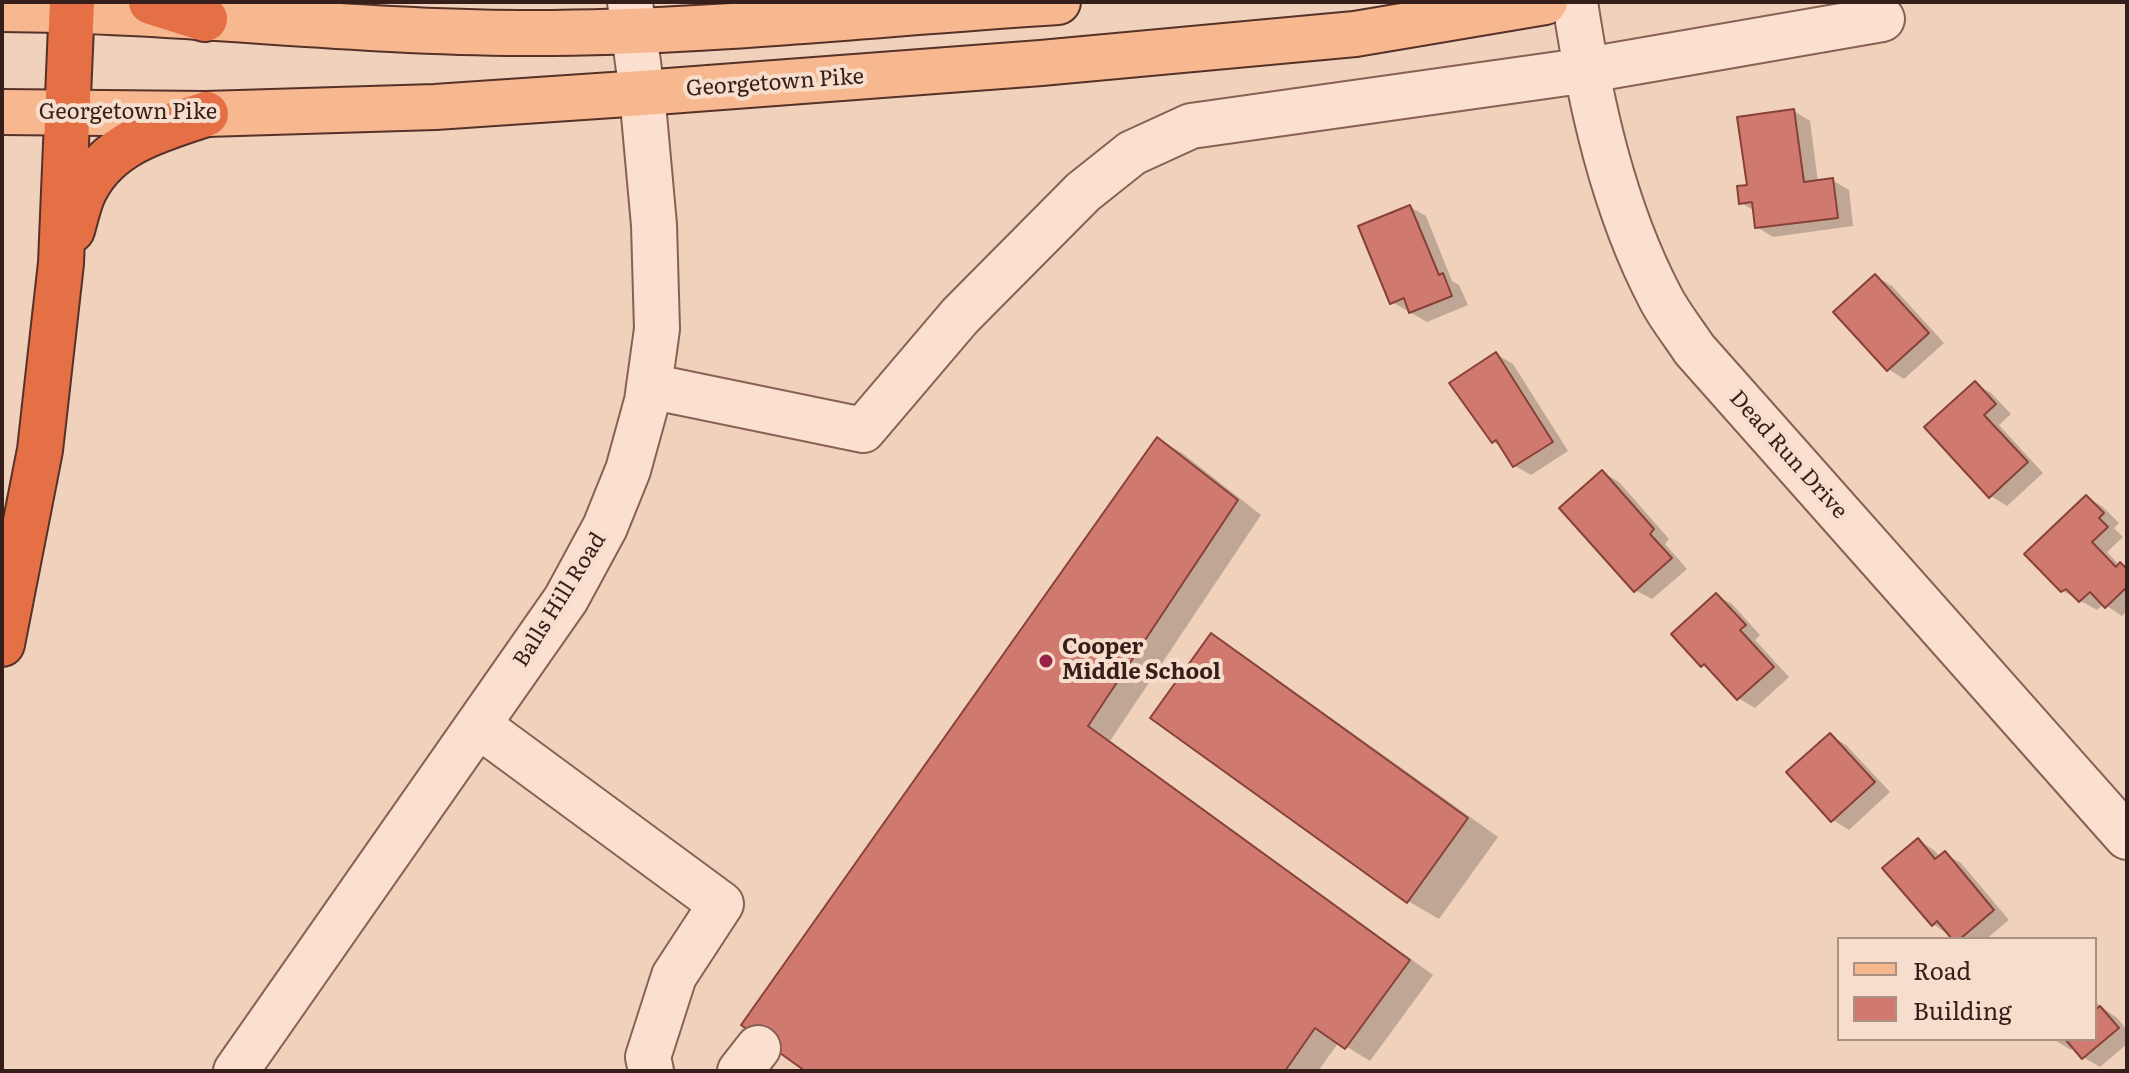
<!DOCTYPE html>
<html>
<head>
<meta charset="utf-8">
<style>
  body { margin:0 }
  #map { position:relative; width:2129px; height:1073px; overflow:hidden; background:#f0d1bb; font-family:Literata,serif }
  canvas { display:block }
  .frame { position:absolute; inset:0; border:4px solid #361f1a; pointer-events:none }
  .legend { position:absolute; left:1837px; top:937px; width:260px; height:104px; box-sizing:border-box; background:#f7ddcb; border:2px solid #aa9184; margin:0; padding:10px 14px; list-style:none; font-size:24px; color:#361f1a }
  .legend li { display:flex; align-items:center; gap:16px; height:40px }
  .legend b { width:40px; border:2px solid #aa9184 }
</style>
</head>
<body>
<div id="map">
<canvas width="2129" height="1073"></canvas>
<div class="frame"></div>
<ul class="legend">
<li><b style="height:10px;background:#f7b890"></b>Road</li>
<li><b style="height:22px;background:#d07a6f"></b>Building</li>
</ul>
</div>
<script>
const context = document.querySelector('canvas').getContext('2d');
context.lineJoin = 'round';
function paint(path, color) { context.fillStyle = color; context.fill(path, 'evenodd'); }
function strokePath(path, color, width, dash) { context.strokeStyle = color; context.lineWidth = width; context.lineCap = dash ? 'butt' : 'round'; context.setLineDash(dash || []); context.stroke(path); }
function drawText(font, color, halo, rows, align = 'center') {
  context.font = font + ' Literata,serif'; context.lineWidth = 8; context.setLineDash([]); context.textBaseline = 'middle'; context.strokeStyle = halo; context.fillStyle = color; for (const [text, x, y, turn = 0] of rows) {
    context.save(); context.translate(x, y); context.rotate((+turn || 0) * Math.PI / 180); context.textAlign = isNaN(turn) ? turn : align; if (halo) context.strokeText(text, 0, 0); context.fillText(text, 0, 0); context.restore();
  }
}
paint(new Path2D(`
  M 1794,111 L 1810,121 L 1818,182 L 1832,180 L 1849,190 L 1853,226 L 1773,237 L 1757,227 L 1755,211 L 1741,203 Z
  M 1410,207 L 1426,216 L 1452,281 L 1459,285 L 1468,305 L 1427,322 L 1392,302 Z
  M 1875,276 L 1892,286 L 1944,343 L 1904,379 L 1888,369 Z
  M 1496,354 L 1513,364 L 1568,451 L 1531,475 L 1515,466 L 1504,448 L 1493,442 Z
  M 1975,384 L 1991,393 L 2011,414 L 1999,425 L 2043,473 L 2007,506 L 1991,496 Z
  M 1158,439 L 1182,453 L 1261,515 L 1110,741 L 1433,975 L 1370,1061 L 1339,1042 L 1318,1071 L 808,1071 Z
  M 1602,472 L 1619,482 L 1669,539 L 1665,544 L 1687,569 L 1652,599 L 1635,590 Z
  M 2086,497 L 2103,507 L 2119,523 L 2114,528 L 2123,537 L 2107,552 L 2120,566 L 2127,569 L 2127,611 L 2122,616 L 2104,604 L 2097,610 L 2063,591 Z
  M 1716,595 L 1732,604 L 1760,635 L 1755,640 L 1789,677 L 1755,708 L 1738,698 L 1714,672 L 1702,665 Z
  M 1211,636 L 1242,654 L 1498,837 L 1439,919 L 1408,901 Z
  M 1830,735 L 1846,745 L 1890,792 L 1849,830 L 1833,820 Z
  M 1918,840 L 1934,850 L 1940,857 L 1945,854 L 1961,863 L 2009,920 L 1986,939 L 1955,939 L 1933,924 Z
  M 2095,1002 L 2117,1018 L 2127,1030 L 2127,1044 L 2100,1067 L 2083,1057 L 2075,1047 L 2071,1050 L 2053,1039 L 2095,1039 Z`), '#0003');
const building = new Path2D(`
  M 1794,109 L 1804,182 L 1833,178 L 1838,218 L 1755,228 L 1752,202 L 1739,204 L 1737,186 L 1747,185 L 1737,117 Z
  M 1410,205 L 1439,275 L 1443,273 L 1452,296 L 1409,313 L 1404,298 L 1390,304 L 1358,226 Z
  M 1875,274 L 1929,333 L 1887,371 L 1833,312 Z
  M 1496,352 L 1553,442 L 1513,467 L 1496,440 L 1492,443 L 1449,383 Z
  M 1975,381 L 1996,404 L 1984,415 L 2028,462 L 1989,498 L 1924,427 Z
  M 1157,437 L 1238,500 L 1088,726 L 1410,960 L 1345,1049 L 1315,1028 L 1285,1071 L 805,1071 L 741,1025 Z
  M 1602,470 L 1654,529 L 1650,534 L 1672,558 L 1634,592 L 1559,508 Z
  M 2086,495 L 2104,513 L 2099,518 L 2108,527 L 2092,542 L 2116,567 L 2120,562 L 2127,569 L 2127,587 L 2105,608 L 2090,592 L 2079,602 L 2066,589 L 2061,592 L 2024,554 Z
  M 1716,593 L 1746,625 L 1740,630 L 1774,667 L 1737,700 L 1704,664 L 1701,667 L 1671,634 Z
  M 1211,633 L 1468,818 L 1407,903 L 1150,718 Z
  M 1830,733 L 1875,782 L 1831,822 L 1786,772 Z
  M 1918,838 L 1935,859 L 1945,851 L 1994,910 L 1960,939 L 1952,939 L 1937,921 L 1932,926 L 1882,868 Z
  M 2100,1006 L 2119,1028 L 2082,1059 L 2065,1039 L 2095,1039 L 2095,1010 Z`);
paint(building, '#d07a6f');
strokePath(building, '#884139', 2);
const minor = new Path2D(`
  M 1575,2 C 1590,102 1613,207 1660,297 C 1669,315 1683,332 1694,349 L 2127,837
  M 649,386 L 863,430 L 960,316 L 1083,192 L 1132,153 L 1191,126 L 1588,70 L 1882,19
  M 478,725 L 721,904 L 674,976 L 648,1057 L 651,1071
  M 236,1071 L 566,599 L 605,527 L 628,470 L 647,401 L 657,329 L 654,225 L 642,93 L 630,2
  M 740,1071 L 758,1048`);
const major = new Path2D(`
  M 2,9 C 175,10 348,32 521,33 C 700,34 879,13 1058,2
  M 2,112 L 206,114 L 435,107 L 642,93 L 1041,63 L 1355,34 L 1545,2`);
const highway = new Path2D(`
  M 151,2 L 205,19
  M 72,230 C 76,217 79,200 86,188 C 110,142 161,129 206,114
  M 2,644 L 40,450 L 61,263 L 72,2`);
strokePath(minor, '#886154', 48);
strokePath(major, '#553129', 48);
strokePath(highway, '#553129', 48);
strokePath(minor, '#fbe0cf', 44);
strokePath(major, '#f7b890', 44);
strokePath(highway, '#e67045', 44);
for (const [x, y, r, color] of [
  [1046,661,8,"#9a2146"]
]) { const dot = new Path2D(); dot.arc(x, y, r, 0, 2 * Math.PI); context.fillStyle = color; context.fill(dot); strokePath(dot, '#f7ddcb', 3); }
drawText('22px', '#361f1a', '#f7ddcb', [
  ["Georgetown Pike",775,83,-4],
  ["Georgetown Pike",128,113],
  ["Dead Run Drive",1788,455,48],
  ["Balls Hill Road",560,600,-58]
]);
drawText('bold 22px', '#361f1a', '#f7ddcb', [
  ["Cooper",1062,648],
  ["Middle School",1062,673]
], 'left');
</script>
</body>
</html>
